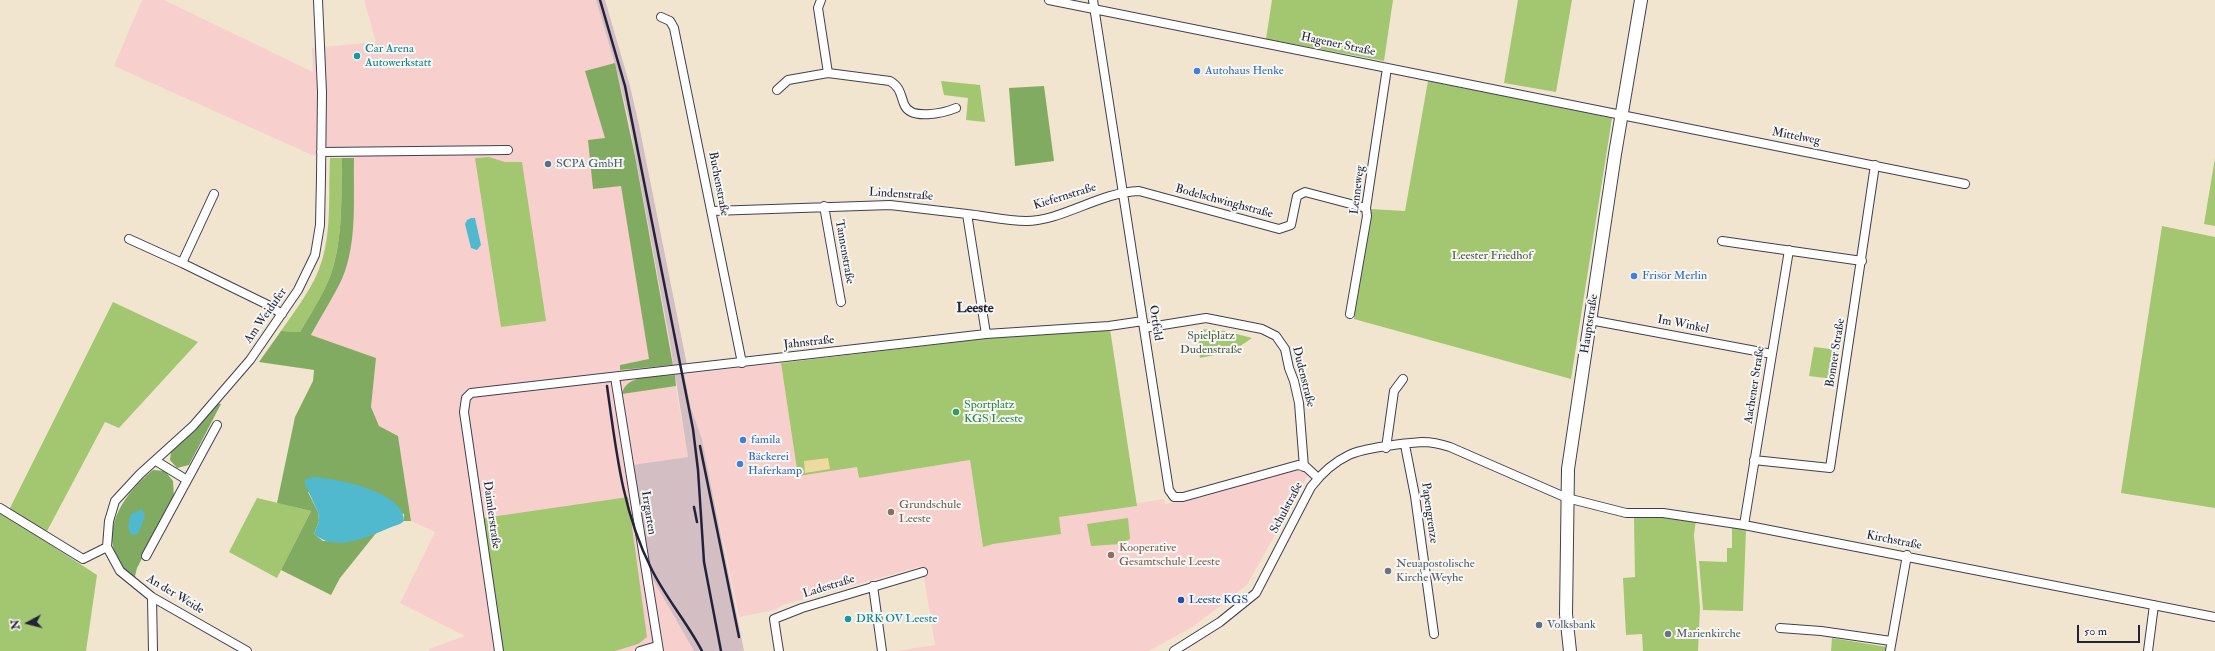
<!DOCTYPE html>
<html>
<head>
<meta charset="utf-8">
<style>
  body { margin:0 }
  #map { position:relative; width:2215px; height:651px; overflow:hidden; background:#f2e5cf; font-family:"IM FELL Double Pica",serif }
  canvas { display:block }
  .north { position:absolute; left:8px; top:603px; width:40px; height:40px; -webkit-text-stroke:3px #f6f6f2; paint-order:stroke; rotate:263deg; font-size:11px; font-weight:700; line-height:16px; text-align:center; color:#22223b }
  .north::after { content:''; display:block; margin:auto; width:14px; height:18px; background:#22223b; clip-path:polygon(50% 0,100% 100%,50% 72%,0 100%) }
  .scale { position:absolute; left:2077px; top:625px; width:63px; height:18px; box-sizing:border-box; border:2px solid #22223b; border-top:0; padding-left:5px; font-size:12px; line-height:14px; white-space:nowrap; color:#22223b; -webkit-text-stroke:3px #f6f6f2; paint-order:stroke }
</style>
</head>
<body>
<div id="map">
<canvas width="2215" height="651"></canvas>
<div class="north">N</div>
<div class="scale">50 m</div>
</div>
<script>
const context = document.querySelector('canvas').getContext('2d');
context.lineJoin = 'round';
function paint(path, color) { context.fillStyle = color; context.fill(path, 'evenodd'); }
function strokePath(path, color, width, dash) { context.strokeStyle = color; context.lineWidth = width; context.lineCap = dash ? 'butt' : 'round'; context.setLineDash(dash || []); context.stroke(path); }
function drawText(font, color, halo, rows, align = 'center') {
  context.font = font + ' "IM FELL Double Pica",serif'; context.lineWidth = 4; context.setLineDash([]); context.textBaseline = 'middle'; context.strokeStyle = halo; context.fillStyle = color; for (const [text, x, y, turn = 0] of rows) {
    context.save(); context.translate(x, y); context.rotate((+turn || 0) * Math.PI / 180); context.textAlign = isNaN(turn) ? turn : align; if (halo) context.strokeText(text, 0, 0); context.fillText(text, 0, 0); context.restore();
  }
}
paint(new Path2D(`
  M 142,0 L 164,0 L 313,72 L 312,48 L 376,42 L 364,0 L 596,0 L 619,78 L 639,175 L 688,457 L 633,466 L 686,634 L 694,651 L 429,651 L 429,649 L 465,636 L 400,603 L 435,532 L 411,521 L 398,436 L 379,426 L 371,407 L 376,358 L 311,335 L 342,278 L 354,158 L 312,155 L 114,66 Z
  M 781,363 L 798,475 L 857,467 L 859,478 L 970,460 L 983,547 L 993,544 L 1060,534 L 1058,517 L 1137,506 L 1137,503 L 1164,499 L 1165,504 L 1204,497 L 1295,469 L 1303,471 L 1308,475 L 1247,585 L 1194,626 L 1149,651 L 895,651 L 935,645 L 922,566 L 783,605 L 775,610 L 739,617 L 702,439 L 691,408 L 685,374 Z`), '#f7d0cd');
paint(new Path2D(`
  M 596,0 L 605,0 L 630,86 L 639,125 L 687,365 L 683,366 L 691,408 L 702,439 L 744,651 L 694,651 L 650,574 L 633,465 L 688,457 L 670,343 L 629,121 L 619,78 Z`), '#d2bec3');
paint(new Path2D(`
  M 1272,0 L 1393,0 L 1384,61 L 1266,39 Z
  M 1518,0 L 1572,0 L 1556,92 L 1504,83 Z
  M 941,81 L 980,85 L 985,122 L 966,120 L 968,98 L 944,95 Z
  M 1428,81 L 1612,118 L 1571,379 L 1354,319 L 1370,209 L 1405,211 Z
  M 489,157 L 505,162 L 522,162 L 546,321 L 501,327 L 475,158 Z
  M 330,158 L 342,158 C 341,193 343,230 334,264 C 328,288 312,311 300,332 L 281,331 C 294,312 308,294 317,274 C 333,239 328,195 330,158 Z
  M 2215,158 L 2215,226 L 2204,224 Z
  M 2162,226 L 2215,237 L 2215,508 L 2121,493 Z
  M 113,302 L 198,342 L 119,428 L 105,422 L 46,533 L 9,510 Z
  M 1110,329 L 1137,506 L 1059,517 L 1061,534 L 993,544 L 983,547 L 970,460 L 859,478 L 857,467 L 798,476 L 781,363 L 991,338 Z
  M 1202,329 L 1225,331 L 1252,338 L 1233,351 L 1200,358 L 1197,342 Z
  M 1814,347 L 1838,350 L 1834,379 L 1809,376 Z
  M 628,497 L 647,637 L 638,644 L 615,651 L 503,651 L 484,518 Z
  M 257,498 L 311,511 L 277,578 L 229,552 Z
  M 0,512 L 97,575 L 86,651 L 0,651 Z
  M 1663,516 L 1696,520 L 1694,535 L 1700,607 L 1698,651 L 1643,651 L 1642,634 L 1626,635 L 1623,578 L 1635,577 L 1634,518 Z
  M 1128,518 L 1130,539 L 1120,544 L 1091,546 L 1087,524 Z
  M 1732,527 L 1746,529 L 1743,611 L 1703,610 L 1699,561 L 1727,562 L 1727,548 L 1732,548 Z
  M 1832,638 L 1887,647 L 1886,651 L 1831,651 Z`), '#a3c670');
paint(new Path2D(`
  M 615,63 L 635,156 L 673,365 L 620,370 L 620,365 L 649,359 L 621,186 L 593,189 L 588,140 L 605,138 L 585,71 Z
  M 1044,86 L 1054,161 L 1015,166 L 1009,88 Z
  M 342,158 L 354,158 C 353,196 358,242 342,279 C 333,298 321,316 311,335 L 376,358 L 371,407 L 379,426 L 398,436 L 411,521 L 404,521 L 404,514 L 308,492 L 318,512 L 319,521 L 314,534 L 323,541 L 364,537 L 377,532 L 340,578 L 331,595 L 281,570 L 311,511 L 277,503 L 295,417 L 313,381 L 314,370 L 259,362 L 281,331 L 300,332 C 312,311 328,288 334,264 C 343,230 341,193 342,158 Z
  M 675,375 L 676,386 L 622,394 C 625,374 659,376 675,375 Z
  M 218,403 L 221,404 L 189,465 L 177,468 L 170,460 L 171,451 Z
  M 153,470 L 165,471 L 173,481 L 174,497 L 137,568 L 135,576 L 139,583 C 130,579 122,569 118,560 C 100,526 127,491 153,470 Z`), '#82ab62');
paint(new Path2D(`
  M 828,458 L 830,469 L 805,473 L 804,461 Z`), '#eeda9e');
paint(new Path2D(`
  M 471,218 L 475,218 L 481,245 L 477,250 L 471,248 L 465,224 L 467,220 Z
  M 311,477 C 334,478 405,491 404,521 L 400,524 C 373,533 339,555 314,534 L 319,521 L 318,512 L 305,484 L 305,480 Z
  M 142,509 L 145,517 L 138,534 L 131,535 L 128,526 L 131,514 Z`), '#50b9cd');
const minor = new Path2D(`
  M 1049,0 L 1965,184
  M 1093,0 L 1169,490 L 1174,497 L 1183,497 L 1298,465 L 1306,467 L 1318,478
  M 661,17 L 670,21 L 674,28 L 742,363
  M 828,73 L 890,81 C 900,87 900,93 904,104 C 910,121 944,113 956,108
  M 777,90 L 788,80 L 828,73 L 818,8 L 821,0
  M 321,152 L 508,150
  M 214,194 L 182,263 L 268,305 L 282,314
  M 824,206 L 841,302
  M 712,211 L 890,205 L 967,214 L 986,334
  M 967,214 C 986,216 1007,221 1026,221 C 1062,221 1100,192 1139,191 L 1279,229 L 1291,225 L 1297,196 L 1305,192 L 1366,208
  M 129,239 L 182,263
  M 1722,241 L 1862,261
  M 1350,314 L 1367,216 L 1366,208 L 1387,68
  M 1590,320 L 1772,354
  M 1144,328 L 1206,318 L 1262,329 L 1276,336 L 1285,349 L 1289,368 L 1294,381 L 1299,403 L 1304,467
  M 615,377 L 659,651
  M 1405,445 L 1415,496 L 1434,634
  M 1386,448 L 1394,391 L 1403,379
  M 1754,460 L 1830,468 L 1875,165
  M 156,461 L 187,480
  M 0,508 L 83,559 L 107,547
  M 1744,525 L 1789,250
  M 107,547 L 109,521 L 115,501 L 140,474 L 193,426 L 250,360 L 298,290 L 315,255 L 320,225 L 321,177 L 322,92 L 318,0
  M 107,547 L 120,571 L 152,597 L 247,651
  M 146,556 L 217,425
  M 873,586 L 882,651
  M 152,597 L 153,651
  M 1780,628 L 1821,631 L 1891,641
  M 499,651 L 464,412 L 466,398 L 471,393 L 986,334 L 1109,326 L 1143,321
  M 640,651 L 657,646
  M 779,651 L 774,619 L 802,608 L 923,572
  M 1174,651 L 1220,622 L 1256,593 L 1311,487 C 1321,474 1334,462 1349,455 C 1363,448 1406,443 1422,442 C 1432,442 1441,444 1450,447 L 1567,498 L 1626,513 L 1663,513 L 1744,525 L 2215,617
  M 1890,651 L 1907,555
  M 2148,651 L 2154,605`);
const secondary = new Path2D(`
  M 1570,651 L 1566,614 L 1568,469 L 1615,154 L 1641,0`);
strokePath(minor, '#413f51', 10);
strokePath(secondary, '#413f51', 14);
strokePath(minor, '#fff', 8);
strokePath(secondary, '#fff', 12);
strokePath(new Path2D(`
  M 600,0 L 625,86 L 693,429 L 698,470 L 704,562 L 721,651
  M 607,386 C 616,449 622,511 651,568 C 665,597 687,622 702,651
  M 700,446 L 739,637
  M 694,507 L 697,522`), '#22223b', 2.5);
for (const [x, y, r, color] of [
  [357,56,4,"#0f9aa8"],
  [1197,71,4,"#3f7fe0"],
  [548,164,4,"#5c6f8a"],
  [1634,276,4,"#3f7fe0"],
  [956,412,4,"#2e9e5b"],
  [743,440,4,"#3f7fe0"],
  [740,464,4,"#3f7fe0"],
  [891,512,4,"#8d6e63"],
  [1111,555,4,"#8d6e63"],
  [1388,571,4,"#6b7280"],
  [1181,600,4,"#1a4fb4"],
  [848,619,4,"#0f9aa8"],
  [1539,625,4,"#5c6f8a"],
  [1668,634,4,"#6b7280"]
]) { const dot = new Path2D(); dot.arc(x, y, r, 0, 2 * Math.PI); context.fillStyle = color; context.fill(dot); strokePath(dot, '#f6f6f2', 1.5); }
drawText('12px', '#22223b', '#f6f6f2', [
  ["Hagener Straße",1338,45,12],
  ["Mittelweg",1796,137,11],
  ["Buchenstraße",718,184,79],
  ["Lenneweg",1358,190,-83],
  ["Lindenstraße",901,195,4],
  ["Kiefernstraße",1065,197,-17],
  ["Bodelschwinghstraße",1224,202,15],
  ["Tannenstraße",844,252,80],
  ["Am Weidufer",266,316,-55],
  ["Ortfeld",1155,323,81],
  ["Hauptstraße",1590,324,-81],
  ["Im Winkel",1683,325,11],
  ["Jahnstraße",809,343,-6],
  ["Bonner Straße",1836,353,-81],
  ["Dudenstraße",1303,377,76],
  ["Aachener Straße",1755,385,-81],
  ["Schulstraße",1287,508,-62],
  ["Irrgarten",648,513,81],
  ["Papengrenze",1429,513,82],
  ["Daimlerstraße",491,515,82],
  ["Kirchstraße",1894,541,11],
  ["Ladestraße",829,587,-17],
  ["An der Weide",175,595,31]
]);
drawText('12px', '#0d838f', '#f6f6f2', [
  ["Car Arena",365,49],
  ["Autowerkstatt",365,63],
  ["DRK OV Leeste",856,619]
], 'left');
drawText('12px', '#366cbe', '#f6f6f2', [
  ["Autohaus Henke",1205,71],
  ["Frisör Merlin",1642,276],
  ["famila",751,440],
  ["Bäckerei",748,457],
  ["Haferkamp",748,471]
], 'left');
drawText('12px', '#4e5e75', '#f6f6f2', [
  ["SCPA GmbH",556,164],
  ["Volksbank",1547,625]
], 'left');
drawText('12px', '#4f5b4e', '#f6f6f2', [
  ["Leester Friedhof",1492,256],
  ["Spielplatz",1211,336],
  ["Dudenstraße",1211,350]
]);
drawText('12px', '#27864d', '#f6f6f2', [
  ["Sportplatz",964,405],
  ["KGS Leeste",964,419]
], 'left');
drawText('12px', '#785e54', '#f6f6f2', [
  ["Grundschule",899,505],
  ["Leeste",899,519],
  ["Kooperative",1119,548],
  ["Gesamtschule Leeste",1119,562]
], 'left');
drawText('12px', '#5b616d', '#f6f6f2', [
  ["Neuapostolische",1396,564],
  ["Kirche Weyhe",1396,578],
  ["Marienkirche",1676,634]
], 'left');
drawText('12px', '#164399', '#f6f6f2', [
  ["Leeste KGS",1189,600]
], 'left');
drawText('bold 14px', '#22223b', '#f6f6f2', [
  ["Leeste",975,309]
]);
</script>
</body>
</html>
